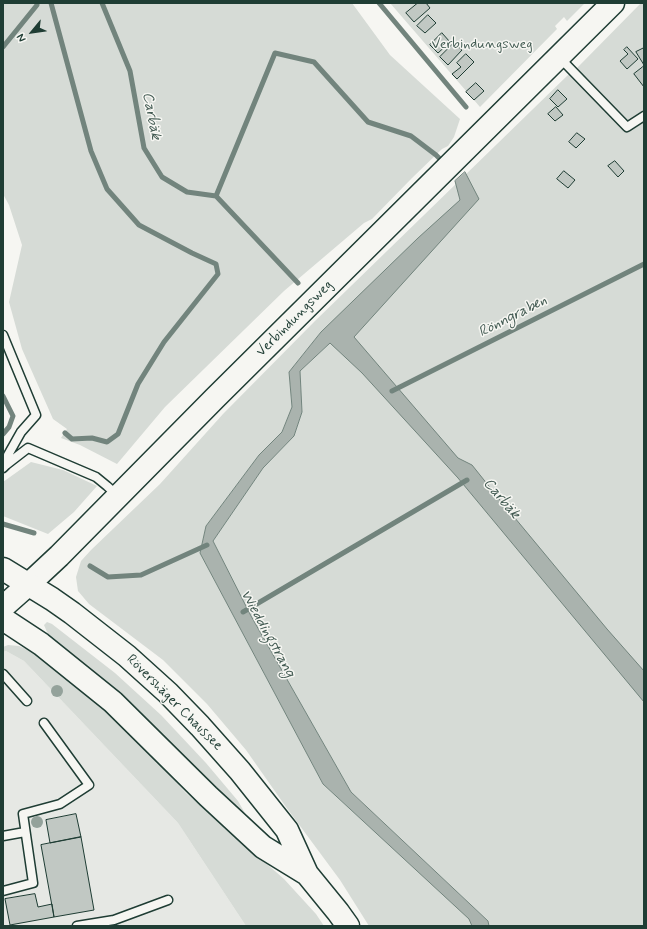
<!DOCTYPE html>
<html>
<head>
<meta charset="utf-8">
<style>
  body { margin:0 }
  #map { position:relative; width:647px; height:929px; overflow:hidden; background:#f6f6f2; font-family:Mynerve,sans-serif }
  canvas { display:block }
  .frame { position:absolute; inset:0; border:4px solid #1f3d34; pointer-events:none }
  .north { position:absolute; left:12px; top:12px; width:40px; height:40px; -webkit-text-stroke:3px #f6f6f2; paint-order:stroke; rotate:241deg; font-size:11px; font-weight:700; line-height:16px; text-align:center; color:#1f3d34 }
  .north::after { content:''; display:block; margin:auto; width:14px; height:18px; background:#1f3d34; clip-path:polygon(50% 0,100% 100%,50% 72%,0 100%) }
</style>
</head>
<body>
<div id="map">
<canvas width="647" height="929"></canvas>
<div class="frame"></div>
<div class="north">N</div>
</div>
<script>
const context = document.querySelector('canvas').getContext('2d');
context.lineJoin = 'round';
function paint(path, color) { context.fillStyle = color; context.fill(path, 'evenodd'); }
function strokePath(path, color, width, dash) { context.strokeStyle = color; context.lineWidth = width; context.lineCap = dash ? 'butt' : 'round'; context.setLineDash(dash || []); context.stroke(path); }
function drawText(font, color, halo, rows, align = 'center') {
  context.font = font + ' Mynerve,sans-serif'; context.lineWidth = 3; context.setLineDash([]); context.textBaseline = 'middle'; context.strokeStyle = halo; context.fillStyle = color; for (const [text, x, y, turn = 0] of rows) {
    context.save(); context.translate(x, y); context.rotate((+turn || 0) * Math.PI / 180); context.textAlign = isNaN(turn) ? turn : align; if (halo) context.strokeText(text, 0, 0); context.fillText(text, 0, 0); context.restore();
  }
}
paint(new Path2D(`
  M 6,651 L 24,661 L 178,823 L 246,926 L 3,926 L 3,652 Z`), '#e6e8e4');
paint(new Path2D(`
  M 3,3 L 352,3 L 390,55 L 460,119 L 454,137 L 448,146 L 442,149 L 412,178 L 372,219 L 364,223 L 284,291 L 165,407 L 117,464 L 80,445 L 61,438 L 67,429 L 53,419 L 22,349 L 9,302 L 22,245 L 9,205 L 3,194 Z
  M 390,3 L 585,3 L 567,21 L 564,17 L 555,26 L 557,29 L 480,107 Z
  M 641,3 L 644,3 L 644,926 L 489,926 L 488,921 L 351,792 L 251,616 L 213,541 L 263,468 L 294,436 L 302,412 L 300,371 L 330,343 L 321,332 L 289,372 L 292,407 L 282,432 L 259,455 L 206,526 L 200,553 L 323,784 L 470,919 L 472,926 L 369,926 L 340,880 L 286,807 L 246,750 L 207,704 L 163,660 L 89,604 L 78,591 L 76,577 L 81,561 L 91,550 L 160,484 L 223,414 L 315,321 L 569,74 L 572,76 L 579,70 L 577,68 Z
  M 31,462 L 63,470 L 97,486 L 74,512 L 48,534 L 3,516 L 3,482 Z
  M 47,622 L 52,624 L 115,673 L 161,715 L 206,763 L 238,801 L 246,815 L 244,819 L 54,642 L 47,632 L 44,625 Z
  M 8,645 L 19,646 L 43,656 L 118,720 L 186,793 L 284,879 L 316,914 L 324,926 L 246,926 L 178,823 L 24,661 L 6,651 L 3,652 L 3,647 Z`), '#d6dbd6');
const water = new Path2D(`
  M 465,172 L 479,199 L 354,337 L 458,458 L 472,465 L 500,500 L 607,629 L 644,671 L 644,702 L 458,478 L 362,373 L 330,343 L 300,371 L 302,412 L 294,436 L 263,468 L 213,541 L 251,616 L 351,792 L 488,921 L 489,926 L 472,926 L 469,919 L 323,784 L 200,553 L 206,526 L 259,455 L 282,432 L 292,407 L 289,372 L 321,332 L 418,238 L 460,200 L 455,181 Z`);
paint(water, '#aab3ae');
strokePath(water, '#72847d', 1);
strokePath(new Path2D(`
  M 51,3 L 91,151 L 107,189 L 139,225 L 192,253 L 216,264 L 218,274 L 164,342 L 138,384 L 118,434 L 107,442 L 92,438 L 72,439 L 65,433
  M 102,3 L 130,71 L 144,148 L 162,177 L 187,192 L 216,196 L 298,283
  M 379,3 L 466,107
  M 3,47 L 37,5 L 37,3
  M 216,196 L 275,53 L 314,62 L 368,122 L 411,136 L 436,155 L 445,164
  M 392,391 L 644,264
  M 3,396 L 13,416 L 9,427 L 3,434
  M 3,524 L 34,533
  M 90,566 L 108,577 L 141,575 L 207,545
  M 243,612 L 467,480`), '#72847d', 5);
const building = new Path2D(`
  M 418,3 L 426,3 L 430,8 L 414,22 L 406,13 Z
  M 428,15 L 436,23 L 425,33 L 417,26 Z
  M 442,33 L 450,42 L 438,53 L 430,45 Z
  M 454,43 L 462,50 L 448,65 L 440,57 Z
  M 627,47 L 638,59 L 627,69 L 620,61 L 628,54 L 624,50 Z
  M 644,48 L 644,65 L 636,52 Z
  M 466,54 L 474,62 L 457,79 L 452,74 L 461,67 L 457,63 Z
  M 643,67 L 644,68 L 644,87 L 634,74 Z
  M 476,83 L 484,91 L 474,100 L 466,92 Z
  M 558,90 L 567,99 L 558,107 L 550,99 Z
  M 556,107 L 563,115 L 555,121 L 548,114 Z
  M 577,133 L 585,139 L 576,148 L 569,142 Z
  M 615,161 L 624,171 L 618,177 L 608,166 Z
  M 564,171 L 575,180 L 568,188 L 557,179 Z
  M 76,814 L 81,837 L 50,843 L 46,820 Z
  M 81,837 L 94,910 L 54,917 L 41,845 Z
  M 35,894 L 38,907 L 52,904 L 54,917 L 10,925 L 5,899 Z`);
paint(building, '#c1c8c3');
strokePath(building, '#1f3d34', 1);
const lane = new Path2D(`
  M 559,57 L 627,127 L 644,116
  M 3,335 L 36,415 L 21,432 L 8,455 L 6,465 L 3,468
  M 6,465 L 28,448 L 96,477 L 107,486 L 118,496
  M 3,674 L 27,701
  M 3,836 L 25,832
  M 3,891 L 33,883 L 23,814 L 60,804 L 89,785 L 44,723
  M 77,926 L 114,920 L 168,900`);
const secondary = new Path2D(`
  M 29,584 L 59,556 L 215,398 L 613,3`);
const primary = new Path2D(`
  M 3,569 L 52,599 L 72,613 L 127,656 L 168,693 L 200,726 L 240,771 L 287,830 L 307,874 L 338,912 L 348,926
  M 3,607 L 29,584
  M 3,619 L 41,644 L 113,702 L 208,796 L 263,847 L 307,874`);
strokePath(lane, '#1f3d34', 11);
strokePath(secondary, '#1f3d34', 25);
strokePath(primary, '#1f3d34', 25);
strokePath(lane, '#f6f6f2', 8);
strokePath(secondary, '#f6f6f2', 22);
strokePath(primary, '#f6f6f2', 22);
context.fillStyle = '#94a29b';
for (const [x, y] of [
  [57,691],
  [37,822]
]) { context.beginPath(); context.arc(x, y, 6, 0, 2 * Math.PI); context.fill(); }
drawText('14px', '#445d54', '#f6f6f2', [
  ["Verbindungsweg",482,45]
]);
drawText('14px', '#1f3d34', '#f6f6f2', [
  ["Verbindungsweg",295,319,-45],
  ["Rövershäger Chaussee",174,703,45]
]);
drawText('italic 15px', '#425a52', '#f6f6f2', [
  ["Carbäk",151,116,79],
  ["Rönngraben",513,317,-27],
  ["Carbäk",501,499,49],
  ["Wieddingstrang",267,634,61]
]);
</script>
</body>
</html>
